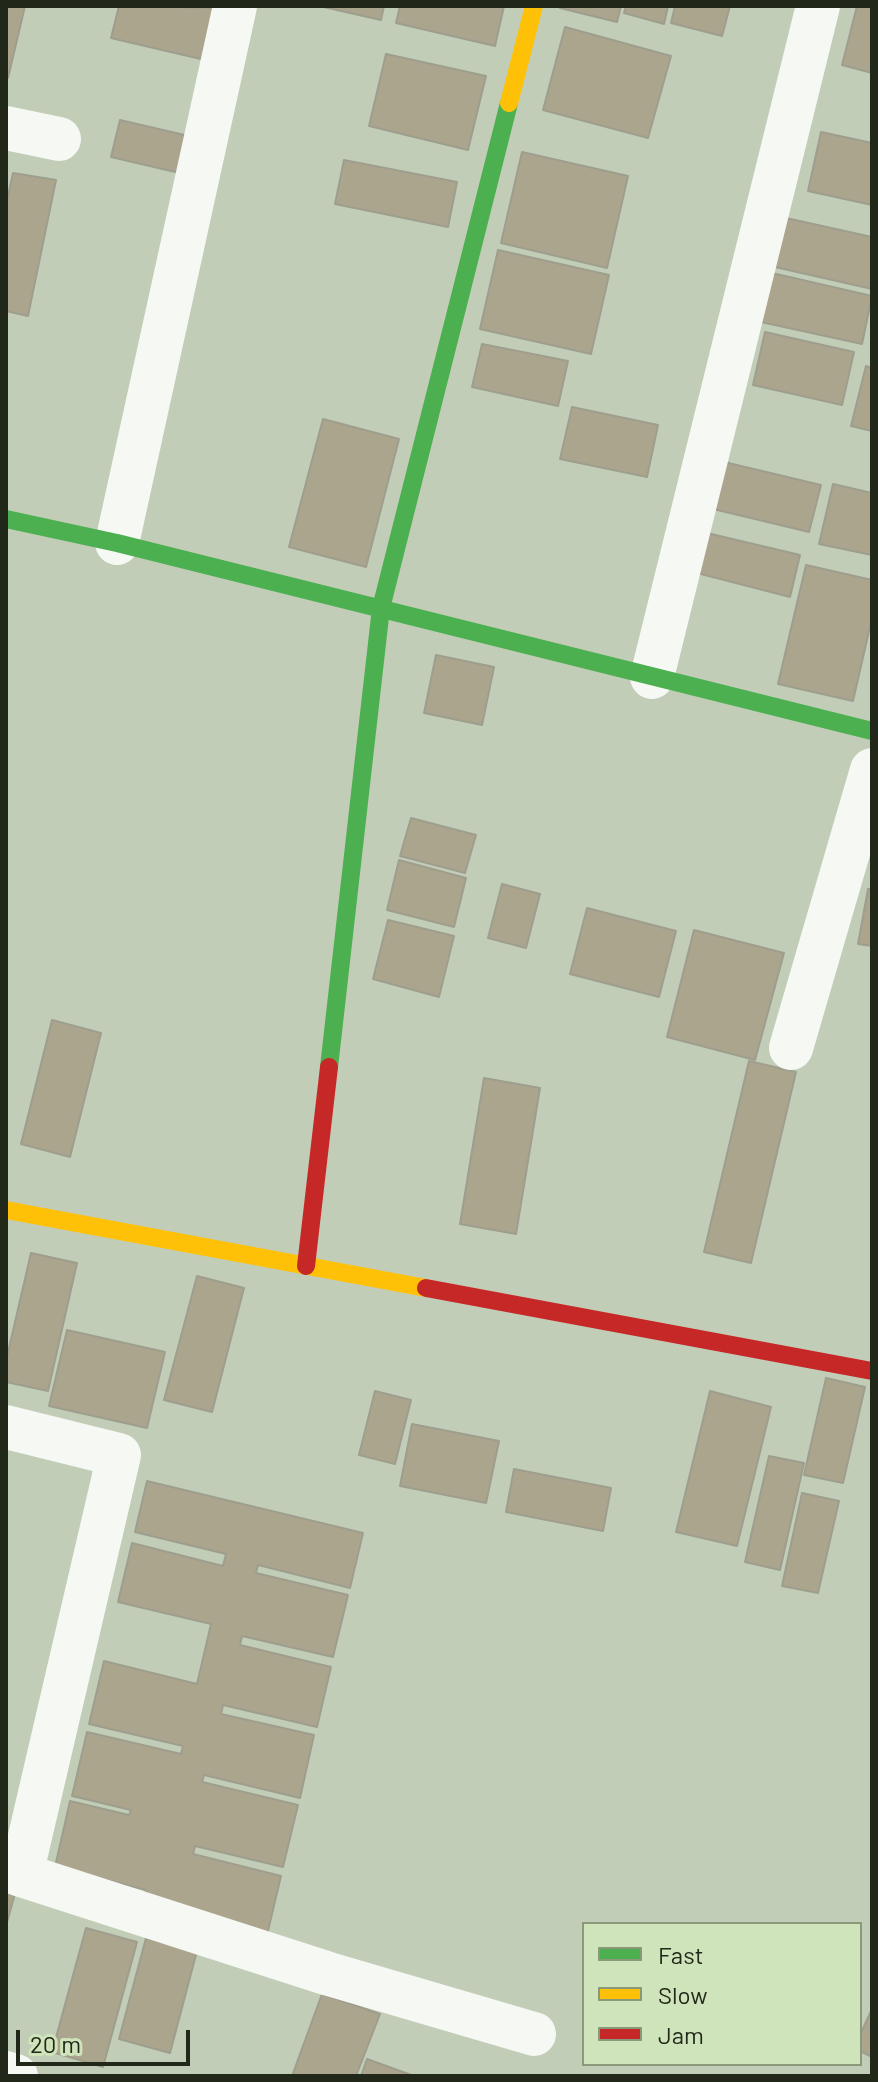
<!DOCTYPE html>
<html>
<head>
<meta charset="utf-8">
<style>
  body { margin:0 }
  #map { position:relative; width:878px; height:2082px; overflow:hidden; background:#c2cdb7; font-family:Barlow,sans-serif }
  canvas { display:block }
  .frame { position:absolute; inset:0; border:8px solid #212819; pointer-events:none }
  .legend { position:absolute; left:582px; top:1922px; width:280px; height:144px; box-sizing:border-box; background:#cfe4bb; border:2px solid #89997a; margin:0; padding:10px 14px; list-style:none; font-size:24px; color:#212819 }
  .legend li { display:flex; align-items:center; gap:16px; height:40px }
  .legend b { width:40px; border:2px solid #89997a }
  .scale { position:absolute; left:16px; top:2030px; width:174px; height:36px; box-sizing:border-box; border:4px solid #212819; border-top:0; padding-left:10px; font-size:24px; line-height:28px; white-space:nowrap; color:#212819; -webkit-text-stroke:6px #cfe4bb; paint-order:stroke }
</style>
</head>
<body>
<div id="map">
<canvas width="878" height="2082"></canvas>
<div class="frame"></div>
<ul class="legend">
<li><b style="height:10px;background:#4caf50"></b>Fast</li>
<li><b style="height:10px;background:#ffc107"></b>Slow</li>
<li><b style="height:10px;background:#c62828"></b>Jam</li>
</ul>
<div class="scale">20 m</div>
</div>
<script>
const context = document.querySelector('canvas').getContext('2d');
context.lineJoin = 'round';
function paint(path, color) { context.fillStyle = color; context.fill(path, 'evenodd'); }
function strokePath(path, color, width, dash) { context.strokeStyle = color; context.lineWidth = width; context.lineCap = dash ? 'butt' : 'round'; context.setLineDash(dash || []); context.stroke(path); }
const building = new Path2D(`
  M 6,6 L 25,6 L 8,78 L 6,78 Z
  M 119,6 L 217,8 L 205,60 L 111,38 Z
  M 319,6 L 384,6 L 381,20 Z
  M 400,6 L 504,6 L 495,46 L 396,23 Z
  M 560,6 L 621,6 L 617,22 L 560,8 Z
  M 626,6 L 668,6 L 664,24 L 624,13 Z
  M 675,6 L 730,6 L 722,36 L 671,23 Z
  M 857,6 L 872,6 L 872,73 L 842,65 Z
  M 565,27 L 671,56 L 648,138 L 543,110 Z
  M 386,54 L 486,76 L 468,150 L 369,126 Z
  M 120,120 L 193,137 L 184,174 L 111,157 Z
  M 821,132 L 872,143 L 872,205 L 808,191 Z
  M 522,152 L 628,176 L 607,268 L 501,243 Z
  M 344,160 L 457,182 L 448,227 L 335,204 Z
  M 13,173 L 56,180 L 28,316 L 6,311 L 6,205 Z
  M 786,218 L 872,237 L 872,289 L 775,267 Z
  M 498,250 L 609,275 L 591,354 L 480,329 Z
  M 772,273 L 872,296 L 862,344 L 761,322 Z
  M 765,332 L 854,352 L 842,405 L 753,385 Z
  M 482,344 L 568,361 L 558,406 L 472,387 Z
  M 866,366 L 872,368 L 872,431 L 851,426 Z
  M 572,407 L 658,425 L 647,477 L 560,459 Z
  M 323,419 L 399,439 L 366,567 L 289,547 Z
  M 720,461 L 821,485 L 809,532 L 709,508 Z
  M 833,484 L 872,493 L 872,555 L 819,544 Z
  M 707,533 L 800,555 L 790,597 L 697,573 Z
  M 806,565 L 872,580 L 872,618 L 853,701 L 778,684 Z
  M 436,655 L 494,667 L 482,725 L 424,713 Z
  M 411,818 L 476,835 L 465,873 L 400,856 Z
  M 399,860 L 466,878 L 454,927 L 387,910 Z
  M 502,884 L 540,894 L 526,948 L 488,938 Z
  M 868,889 L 872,889 L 872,946 L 858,944 Z
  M 587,908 L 676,931 L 659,997 L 570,974 Z
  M 388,920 L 454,936 L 439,997 L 373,979 Z
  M 694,930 L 784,953 L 755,1060 L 667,1037 Z
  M 52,1020 L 101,1033 L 70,1157 L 21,1144 Z
  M 749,1061 L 796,1072 L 751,1263 L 704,1252 Z
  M 484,1078 L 540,1088 L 516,1234 L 460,1224 Z
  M 31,1253 L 77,1263 L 48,1391 L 6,1382 L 6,1361 Z
  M 197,1276 L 244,1288 L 212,1412 L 164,1400 Z
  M 67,1330 L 165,1352 L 147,1428 L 49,1406 Z
  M 826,1378 L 865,1387 L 843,1483 L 804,1475 Z
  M 375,1391 L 411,1400 L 395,1464 L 359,1455 Z
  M 710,1391 L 771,1407 L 737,1546 L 676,1532 Z
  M 412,1424 L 499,1441 L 486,1503 L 400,1486 Z
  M 769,1456 L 804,1463 L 780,1570 L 745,1562 Z
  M 514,1469 L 611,1488 L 603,1531 L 506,1512 Z
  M 147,1481 L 363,1533 L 350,1588 L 258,1565 L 256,1573 L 348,1595 L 333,1657 L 242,1636 L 240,1645 L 331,1667 L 317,1727 L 223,1705 L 221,1714 L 314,1735 L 300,1798 L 204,1775 L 202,1782 L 298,1805 L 283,1867 L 195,1846 L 193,1854 L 281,1876 L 267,1935 L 142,1906 L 146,1890 L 55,1867 L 70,1801 L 129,1815 L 131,1810 L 72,1796 L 87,1732 L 181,1754 L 183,1746 L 89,1724 L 104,1661 L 197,1684 L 211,1624 L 118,1602 L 132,1543 L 223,1566 L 226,1554 L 135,1532 Z
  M 802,1493 L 839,1501 L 818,1593 L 782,1586 Z
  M 6,1888 L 16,1890 L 6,1926 Z
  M 86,1928 L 137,1942 L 103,2067 L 52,2052 Z
  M 146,1938 L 197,1951 L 170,2053 L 119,2039 Z
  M 322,1994 L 380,2014 L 356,2076 L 292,2076 Z
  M 872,2009 L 872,2057 L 860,2051 L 860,2035 Z
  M 367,2059 L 414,2076 L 361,2076 Z`);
paint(building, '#aca58d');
strokePath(building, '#9e9e8e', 2);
strokePath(new Path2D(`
  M 6,128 L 59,139
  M 117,543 L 235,6
  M 652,677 L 818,6
  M 791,1048 L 872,770
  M 6,1427 L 119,1455 L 21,1875
  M 6,1870 L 329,1974 L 534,2034
  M 6,2073 L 16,2076`), '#f6f8f4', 44);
strokePath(new Path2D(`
  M 6,519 L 117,543 L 872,731
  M 329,1067 L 381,608 L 509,103`), '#4caf50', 18);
strokePath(new Path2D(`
  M 509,103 L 534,6
  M 6,1210 L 426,1288`), '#ffc107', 18);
strokePath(new Path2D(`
  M 306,1266 L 329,1067
  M 426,1288 L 872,1371`), '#c62828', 18);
</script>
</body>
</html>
